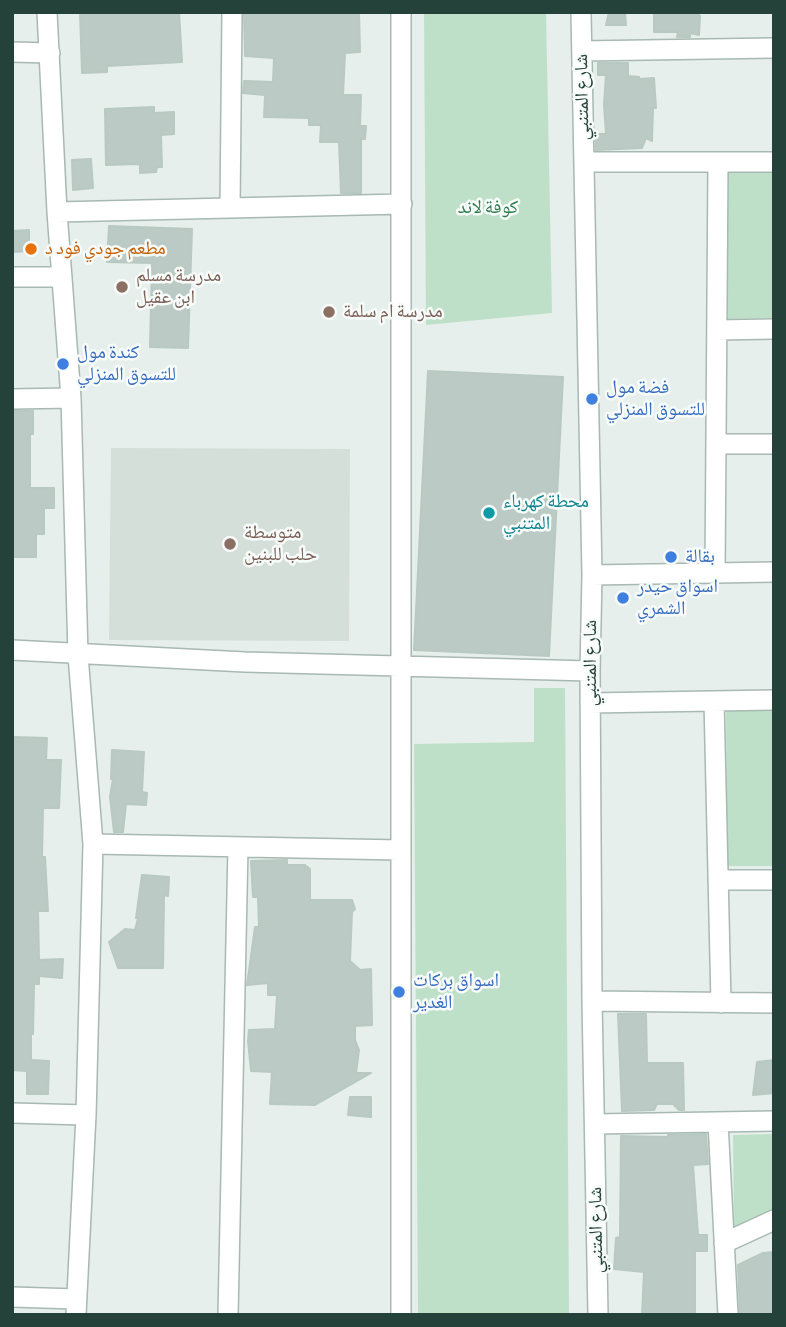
<!DOCTYPE html>
<html>
<head>
<meta charset="utf-8">
<style>
  body { margin:0 }
  #map { position:relative; width:786px; height:1327px; overflow:hidden; background:#e6efeb; font-family:"Sofia Sans Condensed",sans-serif }
  canvas { display:block }
  .frame { position:absolute; inset:0; border:14px solid #24423a; pointer-events:none }
</style>
</head>
<body>
<div id="map">
<canvas width="786" height="1327"></canvas>
<div class="frame"></div>
</div>
<script>
const context = document.querySelector('canvas').getContext('2d');
context.lineJoin = 'round';
function paint(path, color) { context.fillStyle = color; context.fill(path, 'evenodd'); }
function strokePath(path, color, width, dash) { context.strokeStyle = color; context.lineWidth = width; context.lineCap = dash ? 'butt' : 'round'; context.setLineDash(dash || []); context.stroke(path); }
function drawText(font, color, halo, rows, align = 'center') {
  context.font = font + ' "Sofia Sans Condensed","Noto Naskh Arabic",sans-serif'; context.lineWidth = 5; context.setLineDash([]); context.textBaseline = 'middle'; context.strokeStyle = halo; context.fillStyle = color; for (const [text, x, y, turn = 0] of rows) {
    context.save(); context.translate(x, y); context.rotate((+turn || 0) * Math.PI / 180); context.textAlign = isNaN(turn) ? turn : align; if (halo) context.strokeText(text, 0, 0); context.fillText(text, 0, 0); context.restore();
  }
}
paint(new Path2D(`
  M 111,448 L 350,449 L 349,641 L 109,640 Z`), '#d4dfda');
paint(new Path2D(`
  M 424,12 L 546,12 L 552,313 L 426,325 Z
  M 774,171 L 774,318 L 728,319 L 727,172 Z
  M 534,688 L 565,688 L 569,1315 L 418,1315 L 414,744 L 534,742 Z
  M 726,711 L 774,711 L 774,866 L 727,866 Z
  M 774,1134 L 774,1213 L 734,1233 L 733,1135 Z`), '#bfe0c8');
const building = new Path2D(`
  M 80,12 L 179,12 L 182,62 L 107,66 L 107,72 L 82,73 Z
  M 244,12 L 359,12 L 360,52 L 345,53 L 343,95 L 361,95 L 360,126 L 366,126 L 365,139 L 361,139 L 361,193 L 341,193 L 339,142 L 320,142 L 321,125 L 309,125 L 309,118 L 264,117 L 265,95 L 243,93 L 244,81 L 273,82 L 274,58 L 245,56 Z
  M 609,12 L 625,12 L 626,25 L 606,25 Z
  M 654,12 L 696,12 L 700,16 L 699,35 L 690,33 L 690,37 L 677,37 L 678,32 L 654,32 Z
  M 598,63 L 628,63 L 628,76 L 639,77 L 639,79 L 654,78 L 656,108 L 653,108 L 652,141 L 646,138 L 642,148 L 596,150 L 596,134 L 606,134 L 604,105 L 606,75 L 598,75 Z
  M 154,107 L 154,113 L 174,112 L 174,134 L 161,135 L 162,167 L 157,167 L 156,172 L 140,173 L 140,164 L 106,165 L 105,109 Z
  M 91,159 L 93,188 L 73,190 L 72,160 Z
  M 109,226 L 192,229 L 188,348 L 150,347 L 152,263 L 107,262 Z
  M 29,230 L 29,251 L 12,252 L 12,231 Z
  M 428,371 L 563,377 L 549,656 L 414,650 Z
  M 12,411 L 33,411 L 33,434 L 30,434 L 30,488 L 54,488 L 54,508 L 44,508 L 44,534 L 36,534 L 36,557 L 12,557 Z
  M 12,737 L 47,738 L 46,760 L 61,760 L 59,808 L 43,808 L 42,857 L 45,857 L 48,911 L 38,911 L 39,960 L 63,959 L 62,978 L 39,976 L 39,984 L 34,984 L 33,1034 L 31,1034 L 31,1060 L 49,1061 L 48,1094 L 27,1094 L 27,1071 L 12,1070 Z
  M 112,750 L 144,752 L 142,792 L 147,793 L 146,805 L 126,804 L 123,832 L 114,832 L 110,797 L 113,779 L 111,779 Z
  M 287,860 L 287,865 L 305,865 L 310,869 L 310,900 L 352,900 L 355,909 L 352,912 L 350,961 L 360,970 L 371,969 L 372,1025 L 355,1026 L 355,1040 L 359,1050 L 356,1073 L 371,1073 L 315,1105 L 270,1104 L 272,1072 L 251,1071 L 248,1041 L 249,1030 L 275,1029 L 277,995 L 268,995 L 268,983 L 247,985 L 255,927 L 259,927 L 258,897 L 253,897 L 251,861 Z
  M 142,875 L 169,877 L 168,896 L 164,895 L 163,968 L 118,968 L 109,942 L 125,929 L 135,930 L 138,918 L 136,918 Z
  M 618,1014 L 646,1014 L 647,1063 L 683,1063 L 684,1110 L 679,1110 L 673,1104 L 657,1104 L 654,1110 L 622,1111 Z
  M 774,1060 L 774,1093 L 753,1095 L 757,1062 Z
  M 350,1097 L 371,1097 L 371,1117 L 348,1115 Z
  M 706,1134 L 708,1164 L 693,1165 L 698,1235 L 707,1235 L 707,1251 L 695,1251 L 695,1315 L 642,1315 L 644,1272 L 614,1269 L 616,1238 L 620,1237 L 621,1136 L 668,1137 L 668,1135 Z
  M 774,1252 L 774,1315 L 740,1315 L 738,1265 L 763,1253 Z`);
paint(building, '#bbcac4');
strokePath(building, '#b8c9c2', 2);
const minor = new Path2D(`
  M 47,12 L 57,212 L 71,398 L 78,655 L 93,844 L 86,1115 L 76,1315
  M 401,12 L 401,1315
  M 581,12 L 592,575 L 590,671 L 592,1001 L 598,1315
  M 582,51 L 774,48
  M 12,52 L 50,53
  M 584,162 L 774,162
  M 230,208 L 232,12
  M 57,212 L 402,204
  M 12,277 L 62,277
  M 717,330 L 774,329
  M 12,399 L 71,398
  M 716,444 L 774,444
  M 715,573 L 718,163
  M 592,575 L 774,572
  M 12,650 L 245,662 L 590,671
  M 714,701 L 721,1003
  M 590,703 L 774,700
  M 93,844 L 400,850
  M 718,880 L 774,880
  M 592,1001 L 774,1003
  M 12,1113 L 86,1115
  M 718,1122 L 728,1315
  M 595,1124 L 774,1121
  M 724,1243 L 774,1220
  M 12,1297 L 76,1299
  M 228,1315 L 238,847`);
strokePath(minor, '#a8b8b2', 22);
strokePath(minor, '#fff', 19);
for (const [x, y, r, color] of [
  [31,249,7,"#e8710a"],
  [122,287,7,"#8d6e63"],
  [329,312,7,"#8d6e63"],
  [63,364,7,"#3f7fe0"],
  [592,399,7,"#3f7fe0"],
  [489,513,7,"#0f9aa8"],
  [230,544,7,"#8d6e63"],
  [671,557,7,"#3f7fe0"],
  [623,598,7,"#3f7fe0"],
  [399,992,7,"#3f7fe0"]
]) { const dot = new Path2D(); dot.arc(x, y, r, 0, 2 * Math.PI); context.fillStyle = color; context.fill(dot); strokePath(dot, '#f7fbf9', 2.5); }
drawText('19px', '#24423a', '#f7fbf9', [
  ["شارع المتنبي",583,97,-91],
  ["شارع المتنبي",591,663,-90],
  ["شارع المتنبي",597,1230,-91]
]);
drawText('19px', '#2d7a4b', '#f7fbf9', [
  ["كوفة لاند",488,208]
]);
drawText('19px', '#c56008', '#f7fbf9', [
  ["مطعم جودي فود د",45,249]
], 'left');
drawText('19px', '#785e54', '#f7fbf9', [
  ["مدرسة مسلم",136,276],
  ["ابن عقيل",136,298],
  ["مدرسة ام سلمة",343,312],
  ["متوسطة",244,533],
  ["حلب للبنين",244,555]
], 'left');
drawText('19px', '#366cbe', '#f7fbf9', [
  ["كندة مول",77,353],
  ["للتسوق المنزلي",77,375],
  ["فضة مول",606,388],
  ["للتسوق المنزلي",606,410],
  ["بقالة",685,557],
  ["اسواق حيدر",637,587],
  ["الشمري",637,609],
  ["اسواق بركات",413,981],
  ["الغدير",413,1003]
], 'left');
drawText('19px', '#0d838f', '#f7fbf9', [
  ["محطة كهرباء",503,502],
  ["المتنبي",503,524]
], 'left');
</script>
</body>
</html>
